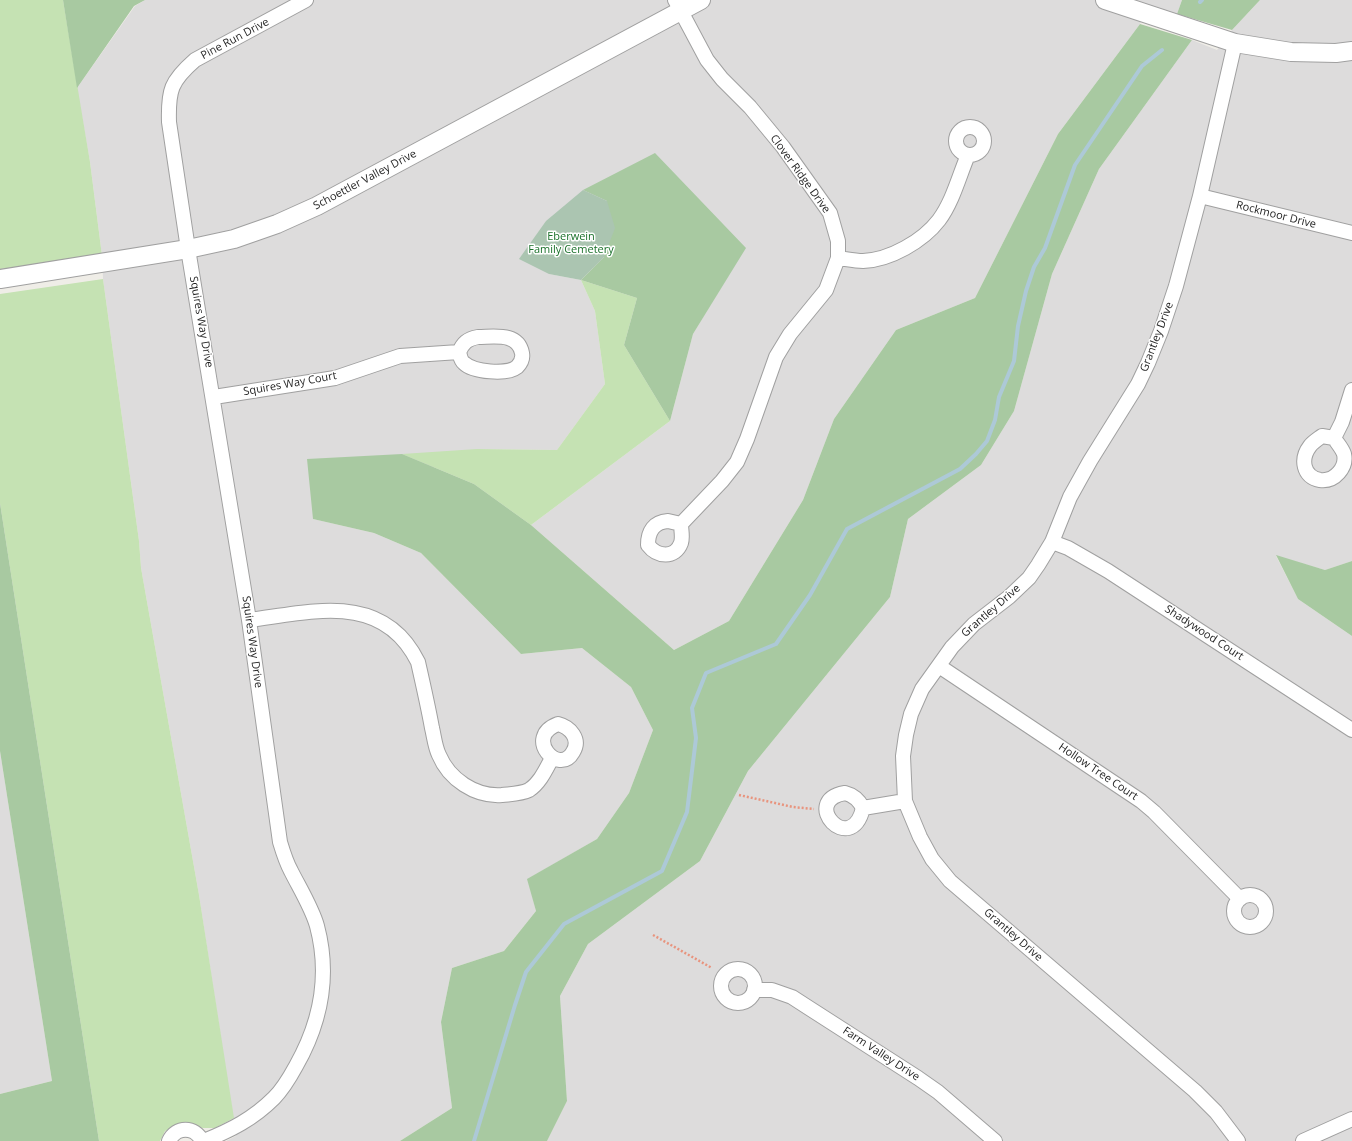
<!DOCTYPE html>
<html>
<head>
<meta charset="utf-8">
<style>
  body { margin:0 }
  canvas { display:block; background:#efede7 }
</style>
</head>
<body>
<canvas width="1352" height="1141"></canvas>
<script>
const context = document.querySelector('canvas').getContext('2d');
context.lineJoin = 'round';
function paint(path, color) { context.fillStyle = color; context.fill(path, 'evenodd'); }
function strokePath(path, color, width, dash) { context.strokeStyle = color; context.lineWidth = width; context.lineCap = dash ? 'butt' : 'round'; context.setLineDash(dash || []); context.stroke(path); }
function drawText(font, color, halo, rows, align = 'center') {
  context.font = font + ' "Open Sans",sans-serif'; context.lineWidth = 3; context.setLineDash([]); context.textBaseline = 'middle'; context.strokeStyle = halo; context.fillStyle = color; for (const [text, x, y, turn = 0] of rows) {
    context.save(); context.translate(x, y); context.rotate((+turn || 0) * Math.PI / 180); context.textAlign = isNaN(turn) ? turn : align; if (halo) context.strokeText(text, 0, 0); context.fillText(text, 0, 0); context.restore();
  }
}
paint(new Path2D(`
  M 145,0 L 1182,0 L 1177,14 L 1149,5 L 1140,24 L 1058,134 L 975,298 L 896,330 L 834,419 L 803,500 L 729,621 L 674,650 L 531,525 L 670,421 L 693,334 L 745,248 L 549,274 L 581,280 L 595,311 L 605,384 L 557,450 L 477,449 L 313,519 L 374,533 L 421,553 L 521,654 L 582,648 L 631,687 L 653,730 L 629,793 L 597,839 L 528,879 L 536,911 L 504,951 L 452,968 L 441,1022 L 452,1108 L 400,1141 L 226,1141 L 236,1136 L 199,895 L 141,568 L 139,541 L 103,279 L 102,256 L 90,162 L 77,88 L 135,6 Z
  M 1260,0 L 1352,0 L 1352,561 L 1325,570 L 1276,556 L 1298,599 L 1352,636 L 1352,1141 L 547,1141 L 567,1101 L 560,996 L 588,944 L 700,861 L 748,771 L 890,597 L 908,519 L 981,465 L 1014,411 L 1052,274 L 1099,169 L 1192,40 L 1217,50 L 1232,30 Z
  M 0,751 L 52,1081 L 0,1094 Z`), '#dddcdc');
paint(new Path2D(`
  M 0,0 L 63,0 L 90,162 L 102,256 L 0,269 Z
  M 103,279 L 139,541 L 141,568 L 199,895 L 234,1118 L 215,1128 L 203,1128 L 178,1124 L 165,1131 L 160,1141 L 99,1141 L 0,503 L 0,294 Z
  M 581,280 L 637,298 L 624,345 L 670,421 L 531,525 L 474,484 L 402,454 L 477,449 L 557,450 L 605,384 L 595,311 Z`), '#c5e2b3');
paint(new Path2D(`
  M 63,0 L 145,0 L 134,6 L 77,88 Z
  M 1182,0 L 1260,0 L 1232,30 L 1177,14 Z
  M 1140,24 L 1192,40 L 1099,169 L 1052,274 L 1014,411 L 981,465 L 908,519 L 890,597 L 748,771 L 700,861 L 588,944 L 560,996 L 567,1101 L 547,1141 L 400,1141 L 452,1108 L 441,1022 L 452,968 L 504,951 L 536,911 L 527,879 L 597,839 L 629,793 L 653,730 L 631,687 L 582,648 L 521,654 L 421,553 L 374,533 L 313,519 L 307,459 L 402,454 L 474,484 L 531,525 L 674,650 L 729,621 L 803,500 L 834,419 L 896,330 L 975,298 L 1058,134 Z
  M 655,153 L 746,248 L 693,334 L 670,421 L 624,345 L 637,298 L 581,280 L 604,257 L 607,201 L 583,190 Z
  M 0,503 L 99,1141 L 0,1141 L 0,1094 L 52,1081 L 0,751 Z
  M 1276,555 L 1325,570 L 1352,561 L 1352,636 L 1298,599 Z`), '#a8c9a1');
paint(new Path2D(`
  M 583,190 L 607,201 L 615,228 L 604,257 L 581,280 L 549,274 L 519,259 L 546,221 Z`), '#abc5b1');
strokePath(new Path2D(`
  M 1200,2 L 1202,0
  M 474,1141 L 515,1005 L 526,972 L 564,924 L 662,871 L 687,812 L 696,738 L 692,708 L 706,673 L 776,644 L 810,595 L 847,529 L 960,469 L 976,454 L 987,441 L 995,420 L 999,397 L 1014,361 L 1018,326 L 1026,291 L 1034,267 L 1045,248 L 1075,165 L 1142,66 L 1162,50`), '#adc9d7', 4);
const minor = new Path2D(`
  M 675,0 L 707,60 L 722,79 L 750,107 L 783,147 L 830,213 L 838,241 L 838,258 L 826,290 L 790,334 L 776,357 L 747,439 L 737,462 L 722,481 L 681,524
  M 1235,43 L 1200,196 L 1176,286 L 1161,331 L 1148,363 L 1138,384 L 1090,461 L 1070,497 L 1052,542 L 1038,565 L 1029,578 L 1009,597 L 974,624 L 952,647 L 922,689 L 911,714 L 906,735 L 903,756 L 905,801 L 920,837 L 932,859 L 950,881 L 1195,1091 L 1216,1112 L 1238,1141
  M956 141a14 14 0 1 1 28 0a14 14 0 1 1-28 0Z
  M 1200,196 L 1352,233
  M 838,258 C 846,259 855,261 863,261 C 890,260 923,241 939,220 C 953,201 959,176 968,155
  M 478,337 C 494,337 518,332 522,353 C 523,358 521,363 517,367 C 507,375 473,372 464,363 C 461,361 460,356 459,352 C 463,343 467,339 478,337 Z
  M 214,397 L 335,378 L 400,356 L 459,352
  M 1322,436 L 1334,438 C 1337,443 1342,448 1344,454 C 1347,467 1335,482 1320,480 C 1303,477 1300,459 1310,446 C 1313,442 1318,439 1322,436 Z
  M 1334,438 L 1342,422 L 1352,390
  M 668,521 L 681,524 C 681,530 683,537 681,543 C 675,559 657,557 648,545 C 648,531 654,522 668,521 Z
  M 1052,542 L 1068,548 L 1108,571 L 1352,730
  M 249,620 C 312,612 383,591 418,662 C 423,684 428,706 432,728 C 434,736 435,747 439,755 C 449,779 475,797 502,795 C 510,794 521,794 529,790 C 540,783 546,769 552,758
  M 939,666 L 1141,801 L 1154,812 L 1240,899
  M 558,724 C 570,727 581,739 573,752 C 559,777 523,737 558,724 Z
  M 845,793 C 853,795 859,800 863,808 C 851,858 799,801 845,793 Z
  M 863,808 L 905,801
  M1234 911a16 16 0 1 1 32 0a16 16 0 1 1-32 0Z
  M721 986a17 17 0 1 1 34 0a17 17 0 1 1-34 0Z
  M 754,990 L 772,990 L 792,997 L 809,1008 L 918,1078 L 938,1092 L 995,1141
  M 169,1141 C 176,1126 195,1126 202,1141
  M 204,1141 C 231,1130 253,1119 274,1098 C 283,1089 290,1077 296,1066 C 321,1022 330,975 317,926 C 312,908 299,887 291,871 C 286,862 283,852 280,842 L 249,620 L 188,249 L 169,122 C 168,90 171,81 195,60 L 306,0
  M 1303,1141 L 1352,1119`);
const tertiary = new Path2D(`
  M 1105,0 L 1235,43 L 1291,52 L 1336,53 L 1352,51
  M 0,279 L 188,249 L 234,239 L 277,224 L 317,206 L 701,0`);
strokePath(minor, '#a0a0a0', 16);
strokePath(tertiary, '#a0a0a0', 20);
strokePath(new Path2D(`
  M 739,795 L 793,807 L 814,809
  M 653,935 L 712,968`), '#e8947e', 2.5, [2, 2]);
strokePath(minor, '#fff', 14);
strokePath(tertiary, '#fff', 18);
drawText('11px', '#1f1f1f', '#fff', [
  ["Pine Run Drive",235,39,-28],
  ["Clover Ridge Drive",800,174,54],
  ["Schoettler Valley Drive",365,180,-28],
  ["Rockmoor Drive",1276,215,14],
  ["Squires Way Drive",201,322,80],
  ["Grantley Drive",1157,337,-69],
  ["Squires Way Court",290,384,-10],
  ["Grantley Drive",991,611,-41],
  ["Shadywood Court",1204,633,33],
  ["Squires Way Drive",252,642,82],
  ["Hollow Tree Court",1098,772,34],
  ["Grantley Drive",1013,935,41],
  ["Farm Valley Drive",881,1054,33]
]);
drawText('11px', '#1a712a', '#fff', [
  ["Eberwein",571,237],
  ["Family Cemetery",571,250]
]);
</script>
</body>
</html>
